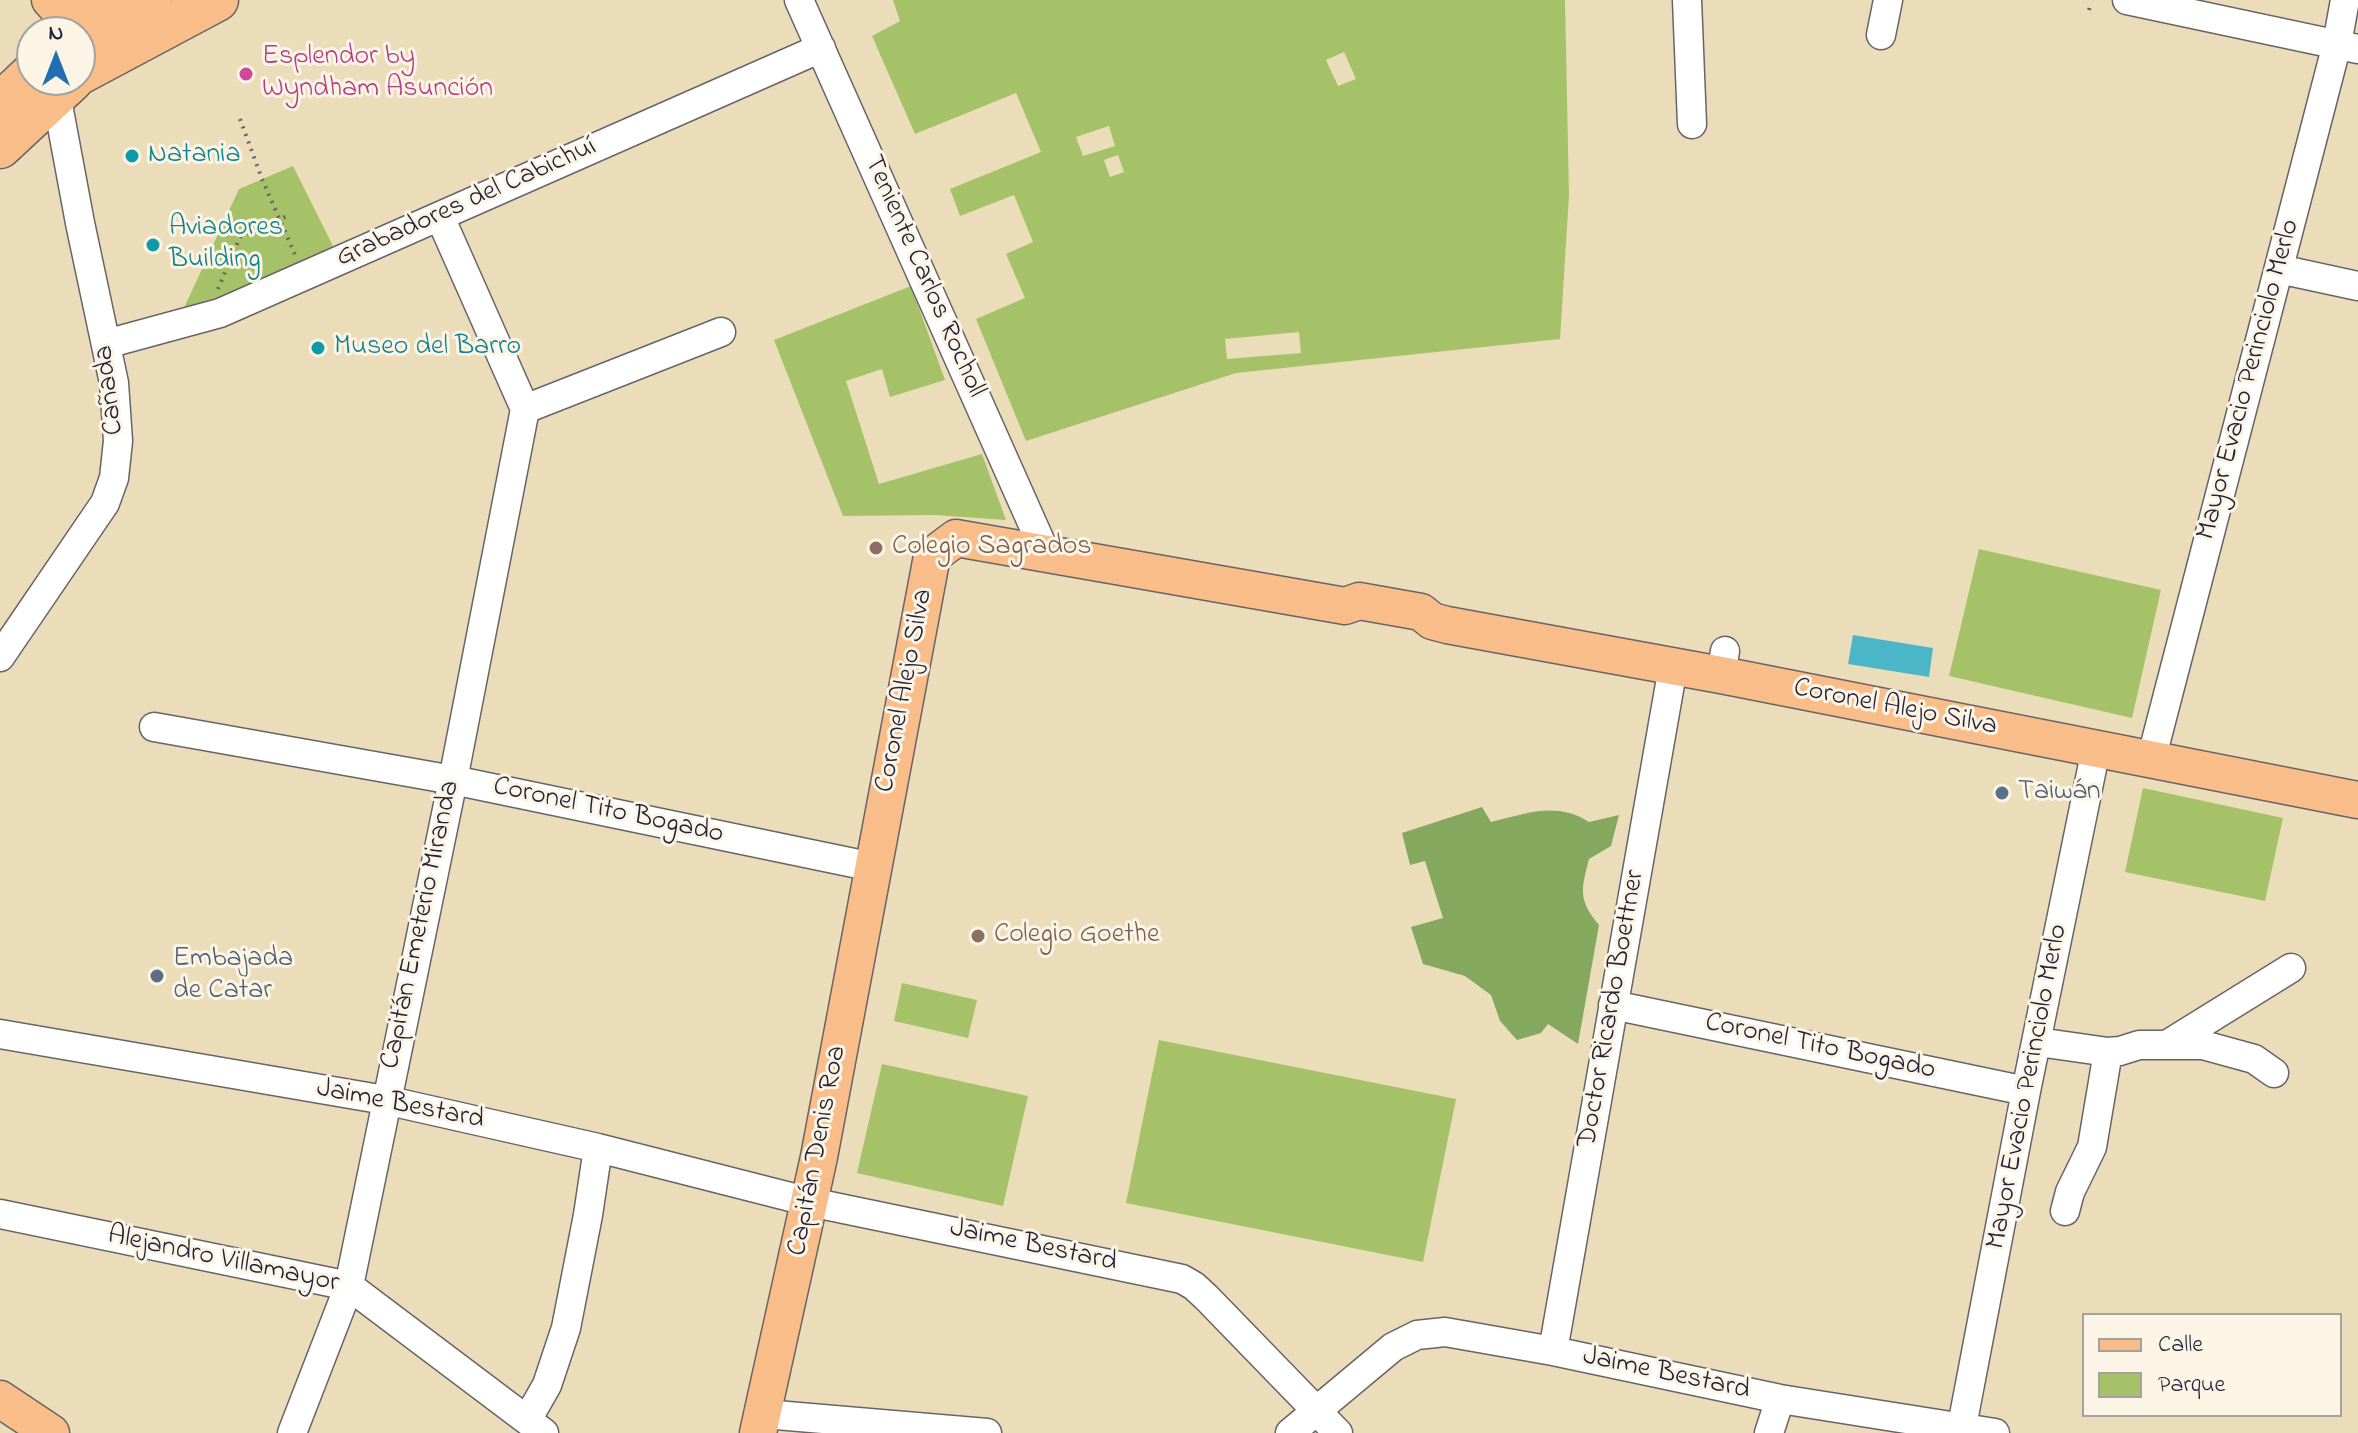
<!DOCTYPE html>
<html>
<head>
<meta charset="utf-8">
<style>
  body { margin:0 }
  #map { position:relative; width:2358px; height:1433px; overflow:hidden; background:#ecddba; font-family:"Indie Flower",sans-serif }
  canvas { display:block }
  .legend { position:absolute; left:2082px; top:1313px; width:260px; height:104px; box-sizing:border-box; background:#fcf5e5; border:2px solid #a5a1a1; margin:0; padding:10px 14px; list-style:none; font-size:24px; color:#22223b }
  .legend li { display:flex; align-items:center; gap:16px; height:40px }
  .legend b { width:40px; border:2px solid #a5a1a1 }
  .north { position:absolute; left:16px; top:16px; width:80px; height:80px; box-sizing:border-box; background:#fcf5e5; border:2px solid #a5a1a1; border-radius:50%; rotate:0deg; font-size:22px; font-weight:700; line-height:32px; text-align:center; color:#22223b }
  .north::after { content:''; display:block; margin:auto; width:28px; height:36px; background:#1f6fb2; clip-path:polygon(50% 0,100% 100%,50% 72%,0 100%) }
</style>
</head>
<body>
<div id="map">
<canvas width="2358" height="1433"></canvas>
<ul class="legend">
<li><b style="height:10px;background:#f8bd89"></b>Calle</li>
<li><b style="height:22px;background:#a5c269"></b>Parque</li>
</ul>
<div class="north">N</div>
</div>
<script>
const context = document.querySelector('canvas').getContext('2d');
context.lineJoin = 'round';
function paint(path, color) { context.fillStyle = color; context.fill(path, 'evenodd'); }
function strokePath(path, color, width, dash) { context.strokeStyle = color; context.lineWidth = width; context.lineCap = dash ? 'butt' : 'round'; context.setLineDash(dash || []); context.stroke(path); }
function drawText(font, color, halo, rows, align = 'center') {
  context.font = font + ' "Indie Flower",sans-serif'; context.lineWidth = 6; context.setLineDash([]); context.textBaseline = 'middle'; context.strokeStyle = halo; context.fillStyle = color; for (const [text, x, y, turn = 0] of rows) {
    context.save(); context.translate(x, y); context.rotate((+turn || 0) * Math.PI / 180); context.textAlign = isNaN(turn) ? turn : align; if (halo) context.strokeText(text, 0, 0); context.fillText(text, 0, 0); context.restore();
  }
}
paint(new Path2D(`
  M 893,0 L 1565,0 L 1569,195 L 1560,339 L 1236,373 L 1026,441 L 976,319 L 1025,298 L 1006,254 L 1033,242 L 1014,195 L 960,216 L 950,189 L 1041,152 L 1016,93 L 915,134 L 872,36 L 900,21 ZM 1344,52 L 1356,79 L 1338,86 L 1326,60 ZM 1109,126 L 1115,146 L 1083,156 L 1076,137 ZM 1118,155 L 1124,172 L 1110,177 L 1104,160 ZM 1299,332 L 1301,353 L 1227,359 L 1225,339 Z
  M 293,166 L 334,248 L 218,299 L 183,310 L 239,189 Z
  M 911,286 L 945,380 L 890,397 L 882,369 L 846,381 L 879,484 L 982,454 L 1006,520 L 935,515 L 843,516 L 774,340 Z
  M 1979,549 L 2161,590 L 2132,718 L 1949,676 Z
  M 2143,788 L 2283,818 L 2265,901 L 2125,872 Z
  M 902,983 L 977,1000 L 968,1038 L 894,1021 Z
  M 1159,1040 L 1456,1099 L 1423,1262 L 1126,1203 Z
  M 882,1064 L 1028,1096 L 1003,1206 L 857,1173 Z`), '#a5c269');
paint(new Path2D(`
  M 1482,807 L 1491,822 C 1526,814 1556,801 1589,822 L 1619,815 L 1611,846 L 1589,859 C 1581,890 1578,900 1599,925 L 1578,1044 L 1548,1024 L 1541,1033 L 1517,1040 L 1500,1021 L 1491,995 L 1465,976 L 1423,964 L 1411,927 L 1443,918 L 1425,861 L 1410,865 L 1402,833 Z`), '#84a85d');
paint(new Path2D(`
  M 1853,635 L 1933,648 L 1929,677 L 1848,664 Z`), '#4cb6c9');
const minor = new Path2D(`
  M 799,0 L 1046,554
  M 1687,0 L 1692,124
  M 2127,0 L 2358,49
  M 1881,35 L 1888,0
  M 440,217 L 525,409
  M 2279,269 L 2358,286
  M 106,344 L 220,313 L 821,48
  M 525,409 L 721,332
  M 0,657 L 105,503 L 114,478 L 118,441 L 114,383 L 80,223 L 56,94
  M 1721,675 L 1725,651
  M 154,727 L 453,780 L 873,867
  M 2151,760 L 2337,44 L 2345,0
  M 1613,1005 L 2026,1091
  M 0,1034 L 385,1100 L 598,1148 L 810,1202 L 1182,1279 L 1194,1286 L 1206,1297 L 1338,1433
  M 2038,1042 L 2108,1052 L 2120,1051 L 2139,1045 L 2203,1045 L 2254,1059 L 2274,1073
  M 2170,1043 L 2291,968
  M 2065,1211 L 2070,1192 L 2092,1147 L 2108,1052
  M 0,1214 L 349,1286 L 544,1433
  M 1553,1351 L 1673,667
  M 764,1414 L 987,1433
  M 527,1420 L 547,1385 L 566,1328 L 588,1215 L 598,1148
  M 1962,1426 L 2026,1091 L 2096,749
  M 292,1433 L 349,1286 L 453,780 L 525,409
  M 1290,1433 L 1393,1347 L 1417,1335 L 1445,1332 L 1553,1351 L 1780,1399 L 1995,1433
  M 1769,1433 L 1780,1399`);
const major = new Path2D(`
  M 50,0 L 100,55
  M 86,0 L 124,44
  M 0,1399 L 51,1433
  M 758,1433 L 819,1157 L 932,556 L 956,538 L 1345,606 L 1359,601 L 1421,612 L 1432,621 L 1447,625 L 1721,675 L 2358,800`);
const highway = new Path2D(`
  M 80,37 L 150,0
  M 80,73 L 217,0
  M 0,104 L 32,74
  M 0,147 L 72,80`);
strokePath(minor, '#696367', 31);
strokePath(major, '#696367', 39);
strokePath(highway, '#696367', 45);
strokePath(new Path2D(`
  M 2089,10 L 2090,6
  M 240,119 L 262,179 L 296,257
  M 218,289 L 240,237 L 287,216`), '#696367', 4, [2, 6]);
strokePath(minor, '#fff', 28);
strokePath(major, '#f8bd89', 36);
strokePath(highway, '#f8bd89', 42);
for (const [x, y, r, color] of [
  [246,74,8,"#d1479c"],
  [132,156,8,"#0f9aa8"],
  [153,245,8,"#0f9aa8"],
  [318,348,8,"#0f9aa8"],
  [876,548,8,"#8d6e63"],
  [2002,793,8,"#5c6f8a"],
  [978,936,8,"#8d6e63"],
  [157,976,8,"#5c6f8a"]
]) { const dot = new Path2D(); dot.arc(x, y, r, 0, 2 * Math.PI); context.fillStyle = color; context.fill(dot); strokePath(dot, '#fcf5e5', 3); }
drawText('28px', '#b23c85', '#fcf5e5', [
  ["Esplendor by",262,58],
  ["Wyndham Asunción",262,90]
], 'left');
drawText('28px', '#0d838f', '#fcf5e5', [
  ["Natania",148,156],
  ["Aviadores",169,229],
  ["Building",169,261],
  ["Museo del Barro",334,348]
], 'left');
drawText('28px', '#22223b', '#fcf5e5', [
  ["Grabadores del Cabichuí",467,204,-24],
  ["Teniente Carlos Rocholl",923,277,66],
  ["Mayor Evacio Perinciolo Merlo",2250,380,-75],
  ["Cañada",111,390,-97],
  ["Coronel Alejo Silva",906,691,-79],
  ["Coronel Alejo Silva",1895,709,11],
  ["Coronel Tito Bogado",608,812,12],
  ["Capitán Emeterio Miranda",422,925,-78],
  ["Doctor Ricardo Boettner",1613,1009,-80],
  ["Coronel Tito Bogado",1820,1048,12],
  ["Mayor Evacio Perinciolo Merlo",2029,1087,-79],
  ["Jaime Bestard",400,1106,11],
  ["Capitán Denis Roa",819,1151,-79],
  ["Jaime Bestard",1033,1247,12],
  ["Alejandro Villamayor",223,1261,12],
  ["Jaime Bestard",1666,1375,12]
]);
drawText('28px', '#785e54', '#fcf5e5', [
  ["Colegio Sagrados",892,548],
  ["Colegio Goethe",994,936]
], 'left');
drawText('28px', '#4e5e75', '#fcf5e5', [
  ["Taiwán",2018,793],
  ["Embajada",173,960],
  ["de Catar",173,992]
], 'left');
</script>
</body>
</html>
